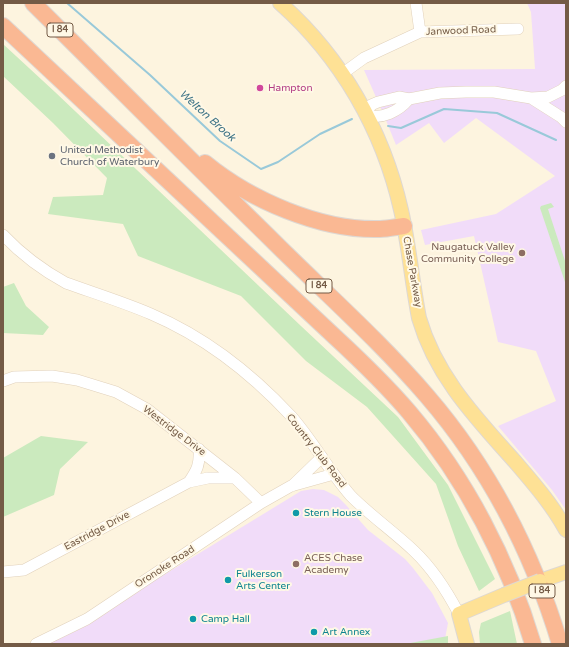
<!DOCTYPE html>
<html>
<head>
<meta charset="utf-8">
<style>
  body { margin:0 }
  #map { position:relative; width:569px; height:647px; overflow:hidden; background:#fdf4df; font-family:"Varela Round",sans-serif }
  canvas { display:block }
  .frame { position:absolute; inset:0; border:4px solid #745b46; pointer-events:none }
</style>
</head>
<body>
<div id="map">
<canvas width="569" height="647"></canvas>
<div class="frame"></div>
</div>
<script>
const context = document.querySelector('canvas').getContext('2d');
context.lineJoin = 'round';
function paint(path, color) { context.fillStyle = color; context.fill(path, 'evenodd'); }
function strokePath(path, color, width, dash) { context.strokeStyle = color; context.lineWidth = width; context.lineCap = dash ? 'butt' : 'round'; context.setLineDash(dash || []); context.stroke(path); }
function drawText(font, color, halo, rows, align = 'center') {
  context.font = font + ' "Varela Round",sans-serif'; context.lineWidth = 4; context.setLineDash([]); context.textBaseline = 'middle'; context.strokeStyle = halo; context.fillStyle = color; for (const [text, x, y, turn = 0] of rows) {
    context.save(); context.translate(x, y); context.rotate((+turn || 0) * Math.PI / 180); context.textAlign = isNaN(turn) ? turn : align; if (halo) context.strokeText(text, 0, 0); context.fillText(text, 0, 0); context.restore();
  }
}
paint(new Path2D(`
  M 527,3 L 566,3 L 566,510 L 552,490 L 498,426 L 556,401 L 536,351 L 498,342 L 474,236 L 425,245 L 421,230 L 496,214 L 555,176 L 476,118 L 444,143 L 429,123 L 396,145 L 383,113 L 364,70 L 535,69 L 531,12 Z
  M 313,489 L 324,490 L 338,497 L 346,505 L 368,530 L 405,559 L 413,568 L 432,593 L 448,623 L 444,644 L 48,644 L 85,623 L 301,491 Z`), '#f1dcf9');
paint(new Path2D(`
  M 3,44 L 55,92 L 301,326 L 398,417 L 448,485 L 495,579 L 479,591 L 458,546 L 436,484 L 367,407 L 306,361 L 241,296 L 138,256 L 123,224 L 48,214 L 53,197 L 103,195 L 107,178 L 53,123 L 3,76 Z
  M 551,203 L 554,207 L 548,209 L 566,264 L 566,285 L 540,208 L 541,206 Z
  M 14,283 L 26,306 L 49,327 L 43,335 L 3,333 L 3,287 Z
  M 41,436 L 88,442 L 60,469 L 54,495 L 3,517 L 3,458 Z
  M 510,611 L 517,644 L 480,644 L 479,632 L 481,623 Z
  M 448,636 L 448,644 L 405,644 Z`), '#cbeabe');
strokePath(new Path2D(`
  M 67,3 L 150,75 L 220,141 L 261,169 L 278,162 L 320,134 L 352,119
  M 388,126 L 401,128 L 444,109 L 497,113 L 556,140`), '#99c9d9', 2);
const minor = new Path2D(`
  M 416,3 L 420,32
  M 342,74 L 364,58 L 420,32 L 518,29
  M 531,98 L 561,117 L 566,122
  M 409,99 C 399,111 382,120 366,115 L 371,105 L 378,102 L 399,97 L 409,99 L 440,93 L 466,92 L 494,92 L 531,98 L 548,97 L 562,90 L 566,86
  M 3,235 C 21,254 42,270 66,283 C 94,293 123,302 151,314 C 205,337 251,373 291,416 C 313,441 329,471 351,496 C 371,516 394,532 414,551 C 433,569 447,591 459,614
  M 3,381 L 14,377 L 52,376 L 77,380 L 116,392 L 147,409 L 235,478 L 261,503
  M 189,482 L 208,478 L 235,478
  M 292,486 L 322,457
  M 3,572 L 24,570 L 189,482 C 197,470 200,465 199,449
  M 36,644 L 87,619 L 261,503 L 291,486 L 334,474`);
const major = new Path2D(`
  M 280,3 C 341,57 383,130 401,210 C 409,245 412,282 419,318 C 436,377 477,419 517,464 C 535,485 553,506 566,530
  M 540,581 L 566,572
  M 467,644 L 459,614 L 504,595`);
const highway = new Path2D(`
  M 33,3 C 112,81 190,160 270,238 C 322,290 379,340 427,396 C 489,468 533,554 560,644
  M 3,26 L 334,336 C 360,360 386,385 409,412 C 466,479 508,560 533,644
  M 205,163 C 250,200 321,231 380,229 C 388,229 396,227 404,226`);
strokePath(minor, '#e1d1bb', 12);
strokePath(major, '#ded8d3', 16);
strokePath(highway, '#ded8d3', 18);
strokePath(minor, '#fff', 11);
strokePath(major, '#fee195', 14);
strokePath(highway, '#fab893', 16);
const majorBridge = new Path2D(`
  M 504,595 L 540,581`);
strokePath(majorBridge, '#ded8d3', 16, []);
strokePath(majorBridge, '#fee195', 14);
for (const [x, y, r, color] of [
  [260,88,4,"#d1479c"],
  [52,156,4,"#6b7280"],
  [522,253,4,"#8d6e63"],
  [296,513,4,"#0f9aa8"],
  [296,564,4,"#8d6e63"],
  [228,580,4,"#0f9aa8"],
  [193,619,4,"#0f9aa8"],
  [314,632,4,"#0f9aa8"]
]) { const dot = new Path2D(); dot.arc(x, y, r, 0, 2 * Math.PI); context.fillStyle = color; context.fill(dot); strokePath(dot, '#fff8e6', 1.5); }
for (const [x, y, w] of [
  [60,30,26],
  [319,286,26],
  [542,591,26]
]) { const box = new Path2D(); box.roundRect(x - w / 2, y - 7, w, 14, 3); context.fillStyle = '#fff8e6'; context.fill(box); strokePath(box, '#745b46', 1); }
drawText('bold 9px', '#745b46', null, [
  ["I 84",60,30],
  ["I 84",319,286],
  ["I 84",542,591]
]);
drawText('10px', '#745b46', '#fff8e6', [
  ["Janwood Road",461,31,-2],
  ["Chase Parkway",412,272,80],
  ["Westridge Drive",174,431,37],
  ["Country Club Road",316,451,52],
  ["Eastridge Drive",97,531,-28],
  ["Oronoke Road",165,567,-33]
]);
drawText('10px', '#b23c85', '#fff8e6', [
  ["Hampton",268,88]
], 'left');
drawText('10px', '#5b616d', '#fff8e6', [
  ["United Methodist",60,150],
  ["Church of Waterbury",60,162]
], 'left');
drawText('10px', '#785e54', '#fff8e6', [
  ["Naugatuck Valley",514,247],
  ["Community College",514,259],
  ["ACES Chase",304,558,"left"],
  ["Academy",304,570,"left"]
], 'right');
drawText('10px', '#0d838f', '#fff8e6', [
  ["Stern House",304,513],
  ["Fulkerson",236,574],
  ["Arts Center",236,586],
  ["Camp Hall",201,619],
  ["Art Annex",322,632]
], 'left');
drawText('italic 11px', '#407588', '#fff8e6', [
  ["Welton Brook",207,116,42]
]);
</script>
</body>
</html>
